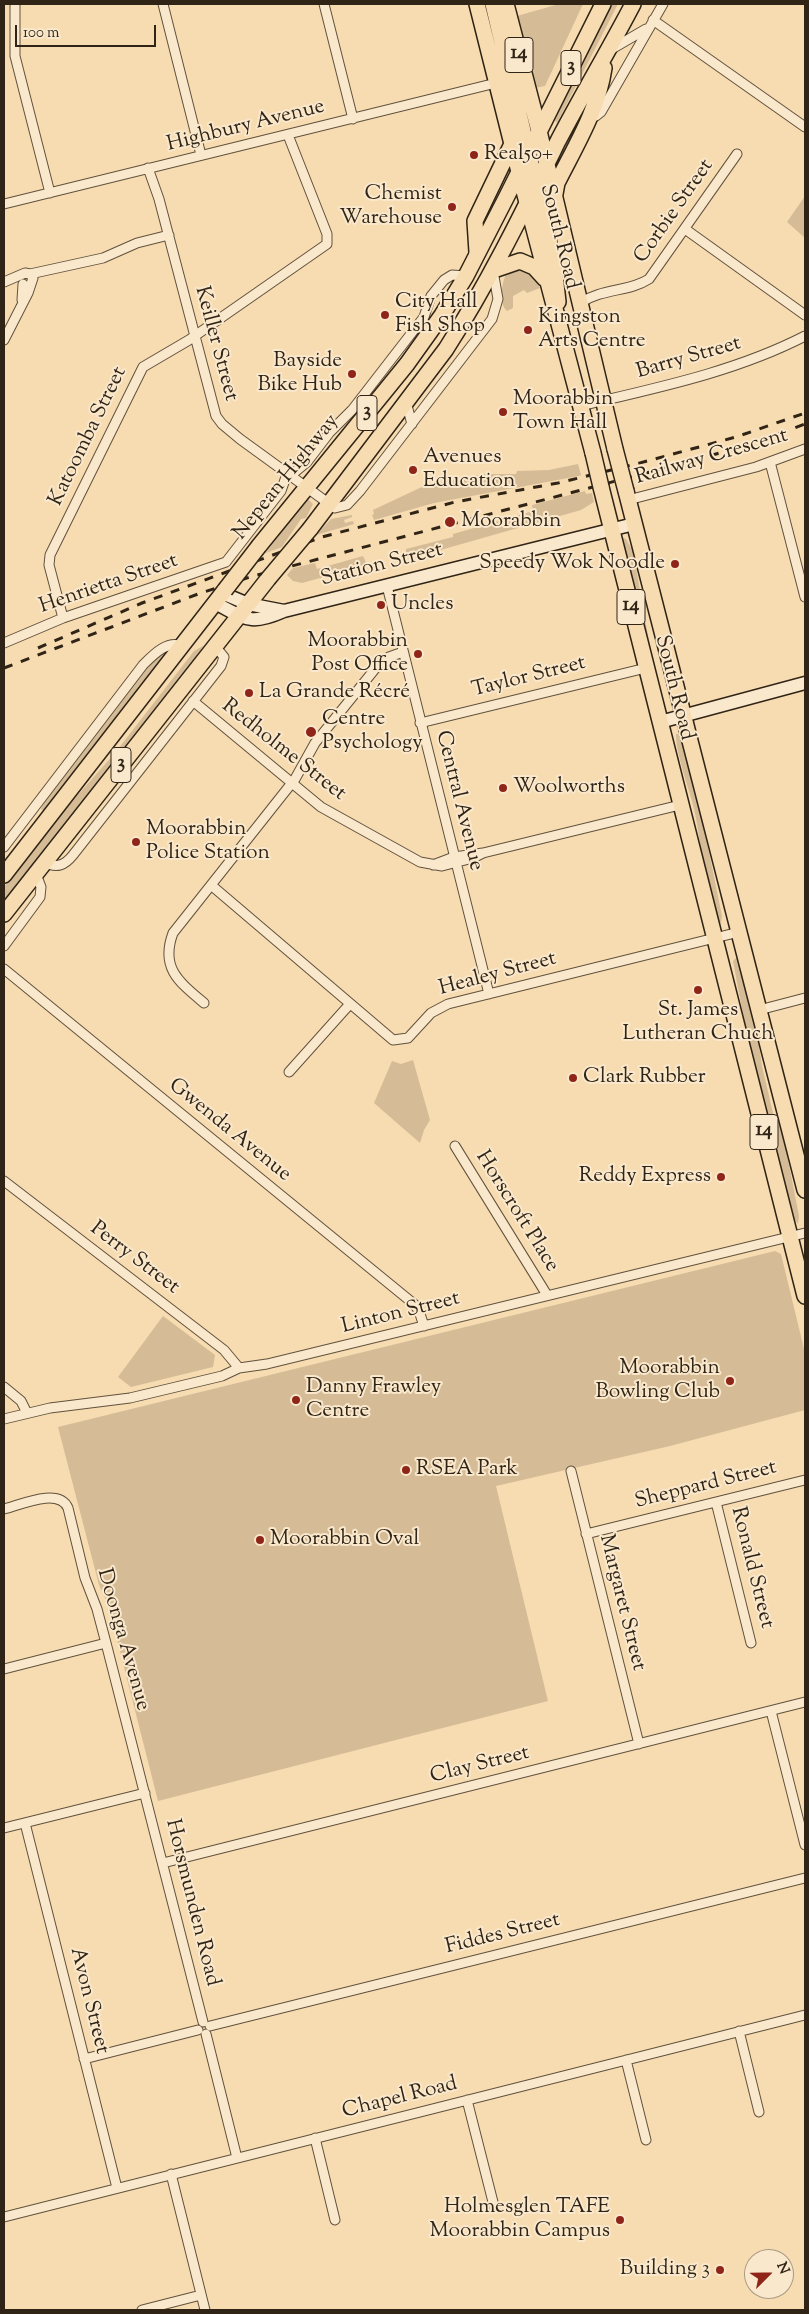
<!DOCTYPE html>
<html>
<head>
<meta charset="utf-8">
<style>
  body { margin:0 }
  #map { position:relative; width:809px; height:2314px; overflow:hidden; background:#f7dbb1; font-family:"Sorts Mill Goudy",serif }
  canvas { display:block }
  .frame { position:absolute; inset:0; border:5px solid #2f2416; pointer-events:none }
  .north { position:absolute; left:744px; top:2249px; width:50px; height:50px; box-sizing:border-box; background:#fae8cc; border:1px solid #a99a83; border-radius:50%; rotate:67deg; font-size:14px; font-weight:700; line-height:20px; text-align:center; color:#2f2416 }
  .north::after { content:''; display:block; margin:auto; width:18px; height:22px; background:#8f2418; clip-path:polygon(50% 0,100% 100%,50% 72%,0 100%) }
  .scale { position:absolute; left:15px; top:25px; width:141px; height:22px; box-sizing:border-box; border:2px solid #2f2416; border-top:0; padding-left:6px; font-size:15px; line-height:18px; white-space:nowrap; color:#2f2416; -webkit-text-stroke:4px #fae8cc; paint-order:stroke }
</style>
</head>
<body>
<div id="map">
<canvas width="809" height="2314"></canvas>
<div class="frame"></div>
<div class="north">N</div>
<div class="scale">100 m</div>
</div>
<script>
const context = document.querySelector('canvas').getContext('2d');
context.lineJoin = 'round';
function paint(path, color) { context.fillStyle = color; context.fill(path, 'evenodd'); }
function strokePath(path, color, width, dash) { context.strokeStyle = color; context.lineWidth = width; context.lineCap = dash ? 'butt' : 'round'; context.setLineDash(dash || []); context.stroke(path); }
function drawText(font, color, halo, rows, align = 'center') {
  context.font = font + ' "Sorts Mill Goudy",serif'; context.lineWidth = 4; context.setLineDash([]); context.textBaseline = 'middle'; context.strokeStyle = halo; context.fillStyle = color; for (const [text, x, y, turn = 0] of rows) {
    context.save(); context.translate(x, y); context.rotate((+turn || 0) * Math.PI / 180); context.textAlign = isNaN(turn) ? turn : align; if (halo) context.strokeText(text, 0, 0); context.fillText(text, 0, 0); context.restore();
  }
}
paint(new Path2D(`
  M 559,4 L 583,4 L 545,86 L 535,88 L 517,16 Z
  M 612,4 L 618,4 L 557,123 L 555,120 Z
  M 805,196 L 805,238 L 787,222 Z
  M 522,267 L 537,279 L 540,288 L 527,293 L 524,290 L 513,296 L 513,308 L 507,311 C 498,303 502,283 506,274 Z
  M 578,464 L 581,475 L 579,476 L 434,503 L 374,520 L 372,515 L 374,514 L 373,510 L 424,486 L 485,474 L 516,474 L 517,471 L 549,470 Z
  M 585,491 L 586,494 L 592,493 L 594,502 L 581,510 L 437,551 L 406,553 L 406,549 L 453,537 L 453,534 L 533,511 L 532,505 Z
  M 307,498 L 313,504 L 306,518 L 301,519 L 282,547 L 266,553 Z
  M 352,515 L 352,517 L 344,520 L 345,523 L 353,521 L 354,524 L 316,535 L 331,519 Z
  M 623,538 L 626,539 L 633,551 L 652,658 L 621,540 Z
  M 363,556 L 367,565 L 302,583 L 293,581 L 287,575 L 293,568 L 315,563 L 317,569 Z
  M 203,646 L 196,658 L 4,902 L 4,887 L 59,816 L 115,753 L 194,651 Z
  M 171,647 L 43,811 L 41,809 L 46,799 L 96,735 L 133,681 L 148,664 Z
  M 676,734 L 680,734 L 698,798 L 722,916 L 721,924 C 703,896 702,842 694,809 C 689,787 676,756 676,734 Z
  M 736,958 L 739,959 L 756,1025 L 762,1066 L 773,1113 L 769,1126 L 751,1057 L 733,961 Z
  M 413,1060 L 430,1120 L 424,1130 L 420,1143 L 374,1103 L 392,1061 L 401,1064 Z
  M 781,1124 L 799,1216 L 798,1224 L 794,1219 L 771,1134 Z
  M 775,1251 L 781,1254 L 805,1353 L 805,1410 L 670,1446 L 496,1486 L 548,1701 L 158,1801 L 108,1604 L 99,1585 L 58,1427 Z
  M 163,1316 L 215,1355 L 213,1367 L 131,1387 L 118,1377 Z`), '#d5bc97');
const minor = new Path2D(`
  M 15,4 L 15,56 L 50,193
  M 163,4 L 201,155
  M 324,4 L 353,119
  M 653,20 L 805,127
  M 610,50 L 646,29
  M 591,116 L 596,116 L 601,112 L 663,4
  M 148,168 L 159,199 L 216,416 L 222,424 L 240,439 L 335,508 L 347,505 L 360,491 L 492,319 L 498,299 L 493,271
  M 4,204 L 496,83
  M 685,229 L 805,315
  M 30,274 L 103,258 L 137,243 L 169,235
  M 4,282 L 25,273 L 30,274 L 33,278 L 28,293 L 4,340
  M 22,300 L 23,284
  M 580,303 C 603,288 629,292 649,279 L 737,154
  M 406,402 L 412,424
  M 580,406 C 656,388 735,372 805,336
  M 770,462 L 805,597
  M 290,476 L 307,462 L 330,432 L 352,410 L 424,317 L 431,296 L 444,280 L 452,275 L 466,276
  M 628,500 L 756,467 L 805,449
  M 387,586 L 489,994
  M 63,618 L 49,565 L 50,555 L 143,367 L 189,340 L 327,244 L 327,234 L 288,135
  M 4,643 L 63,618 L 226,562 L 281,491 L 287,474
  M 193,701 L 321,807 L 420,862 L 442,866 L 473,858 L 483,853
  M 420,723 L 646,668
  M 4,847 L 143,665 C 153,655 167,640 182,646
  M 44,862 C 57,869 65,865 73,855 L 221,666 L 224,657 L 215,646
  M 433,865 L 454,857 L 483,853 L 680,805
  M 211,885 L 393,1040 L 408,1038 L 431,1013 L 448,1004 L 739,932
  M 4,946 L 40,897 L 41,887 L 36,874
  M 4,969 L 414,1304 L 419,1311 L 424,1326
  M 204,1003 C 179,982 160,968 173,933 L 295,779 L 315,743 L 379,664 L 389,657 L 403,652
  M 759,1010 L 805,998
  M 289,1072 L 349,1005
  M 455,1146 L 547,1295
  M 4,1181 L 224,1350 L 239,1368
  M 4,1387 L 21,1401 L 27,1413
  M 4,1419 L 50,1408 L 130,1398 L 222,1376 L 239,1368 L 267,1364 L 805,1233
  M 571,1471 L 639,1744
  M 716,1502 L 751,1643
  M 4,1509 C 20,1505 59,1487 68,1508 L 85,1578 L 97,1609 L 106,1643 L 203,2022
  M 586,1534 L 805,1480
  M 4,1669 L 106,1643
  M 771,1711 L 805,1845
  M 25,1823 L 117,2188
  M 4,1828 L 145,1793
  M 163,1863 L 805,1702
  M 210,2026 L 805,1878
  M 739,2031 L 759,2112
  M 206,2034 L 237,2158
  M 84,2059 L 198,2030
  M 626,2060 L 646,2140
  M 467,2100 L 494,2206
  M 315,2138 L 335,2220
  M 171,2174 L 205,2310
  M 4,2217 L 805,2015
  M 142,2310 L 201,2295`);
const secondary = new Path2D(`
  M 222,593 L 248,604 L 284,611
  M 215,603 C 246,619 250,626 284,611 L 634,524
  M 660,722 L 805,683`);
const primary = new Path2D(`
  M 477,4 L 519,172
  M 493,4 L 528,152
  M 506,4 L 539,131
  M 477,252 L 475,221 L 512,144`);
const trunk = new Path2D(`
  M 539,131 L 615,449
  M 528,152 L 553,257 L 558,302
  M 519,172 L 593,453
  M 555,194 L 557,183 C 576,145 598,110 604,68
  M 494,270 L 520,261 L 534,267 L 545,279
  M 601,487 L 805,1296
  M 626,491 L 805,1190
  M 310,529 L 446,349 C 489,282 523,212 558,141 C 582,95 609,50 633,4
  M 259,546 L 407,364 L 442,315 L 466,276 L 506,198 L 603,4
  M 4,875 L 225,590
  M 4,914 L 268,579`);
strokePath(minor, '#61523d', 11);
strokePath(secondary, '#2f2416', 15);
strokePath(primary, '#2f2416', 18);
strokePath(trunk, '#2f2416', 18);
strokePath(minor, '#fae8cc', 9);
strokePath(secondary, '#fae8cc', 12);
strokePath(primary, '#f7dbb1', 15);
strokePath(trunk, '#f7dbb1', 15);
strokePath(new Path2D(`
  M 38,648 L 142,603 L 322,537 L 455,502 L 558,483 L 636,464 L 736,437 L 805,413
  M 4,668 L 198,594 L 250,577 L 688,462 L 754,443 L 805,424`), '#2f2416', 3, [9, 9]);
const trunkBridge = new Path2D(`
  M 615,449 L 626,491
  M 593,453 L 601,487
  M 268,579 L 310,529
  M 225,590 L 259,546`);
strokePath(trunkBridge, '#2f2416', 18, []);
strokePath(trunkBridge, '#f7dbb1', 15);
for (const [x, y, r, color] of [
  [474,155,5,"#8f2418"],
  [452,207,5,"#8f2418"],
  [385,315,5,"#8f2418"],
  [528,330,5,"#8f2418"],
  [352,374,5,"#8f2418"],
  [503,412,5,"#8f2418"],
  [413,470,5,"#8f2418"],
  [450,522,6,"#8f2418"],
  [675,564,5,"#8f2418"],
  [381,605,5,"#8f2418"],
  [418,654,5,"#8f2418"],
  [249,693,5,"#8f2418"],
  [311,732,6,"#8f2418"],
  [503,788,5,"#8f2418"],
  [136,842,5,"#8f2418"],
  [698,990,5,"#8f2418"],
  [573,1078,5,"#8f2418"],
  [721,1177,5,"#8f2418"],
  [730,1381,5,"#8f2418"],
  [296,1400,5,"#8f2418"],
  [406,1470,5,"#8f2418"],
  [260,1540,5,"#8f2418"],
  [620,2220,5,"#8f2418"],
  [720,2270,5,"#8f2418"]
]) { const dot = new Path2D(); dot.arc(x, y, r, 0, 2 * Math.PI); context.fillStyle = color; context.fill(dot); strokePath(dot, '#fae8cc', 2); }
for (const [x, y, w] of [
  [519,55,28],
  [571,68,20],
  [367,413,20],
  [631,607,28],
  [121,765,20],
  [764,1132,28]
]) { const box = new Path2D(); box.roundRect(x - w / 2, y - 17.5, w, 35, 4); context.fillStyle = '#fae8cc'; context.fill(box); strokePath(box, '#2f2416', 1); }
drawText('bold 20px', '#2f2416', null, [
  ["14",519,55],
  ["3",571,68],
  ["3",367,413],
  ["14",631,607],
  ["3",121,765],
  ["14",764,1132]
]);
drawText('21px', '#2f2416', '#fae8cc', [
  ["Highbury Avenue",246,127,-14],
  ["Corbie Street",675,212,-55],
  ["South Road",558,237,76],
  ["Keiller Street",215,344,75],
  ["Barry Street",689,359,-16],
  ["Katoomba Street",89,437,-64],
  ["Railway Crescent",712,458,-16],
  ["Nepean Highway",287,478,-51],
  ["Station Street",382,566,-14],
  ["Henrietta Street",109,585,-19],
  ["Taylor Street",529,678,-14],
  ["South Road",673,688,76],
  ["Redholme Street",283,751,38],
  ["Central Avenue",458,801,76],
  ["Healey Street",498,975,-15],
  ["Gwenda Avenue",229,1131,39],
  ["Horscroft Place",516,1212,58],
  ["Perry Street",134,1259,37],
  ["Linton Street",401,1314,-14],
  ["Sheppard Street",706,1486,-14],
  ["Ronald Street",751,1568,76],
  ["Margaret Street",621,1603,76],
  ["Doonga Avenue",122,1640,74],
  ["Clay Street",480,1766,-14],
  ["Horsmunden Road",191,1903,76],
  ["Fiddes Street",503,1935,-14],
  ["Avon Street",88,2001,76],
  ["Chapel Road",400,2099,-14]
]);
drawText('21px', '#2f2416', '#fae8cc', [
  ["Real50+",484,155],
  ["Chemist",442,195,"right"],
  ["Warehouse",442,219,"right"],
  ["City Hall",395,303],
  ["Fish Shop",395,327],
  ["Kingston",538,318],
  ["Arts Centre",538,342],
  ["Bayside",342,362,"right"],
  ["Bike Hub",342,386,"right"],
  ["Moorabbin",513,400],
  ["Town Hall",513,424],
  ["Avenues",423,458],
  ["Education",423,482],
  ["Moorabbin",461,522],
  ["Speedy Wok Noodle",665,564,"right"],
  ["Uncles",391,605],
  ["Moorabbin",408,642,"right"],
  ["Post Office",408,666,"right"],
  ["La Grande Récré",259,693],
  ["Centre",322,720],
  ["Psychology",322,744],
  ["Woolworths",513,788],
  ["Moorabbin",146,830],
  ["Police Station",146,854],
  ["St. James",698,1011,"center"],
  ["Lutheran Chuch",698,1035,"center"],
  ["Clark Rubber",583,1078],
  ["Reddy Express",711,1177,"right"],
  ["Moorabbin",720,1369,"right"],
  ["Bowling Club",720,1393,"right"],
  ["Danny Frawley",306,1388],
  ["Centre",306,1412],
  ["RSEA Park",416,1470],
  ["Moorabbin Oval",270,1540],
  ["Holmesglen TAFE",610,2208,"right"],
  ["Moorabbin Campus",610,2232,"right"],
  ["Building 3",710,2270,"right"]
], 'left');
</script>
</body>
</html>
